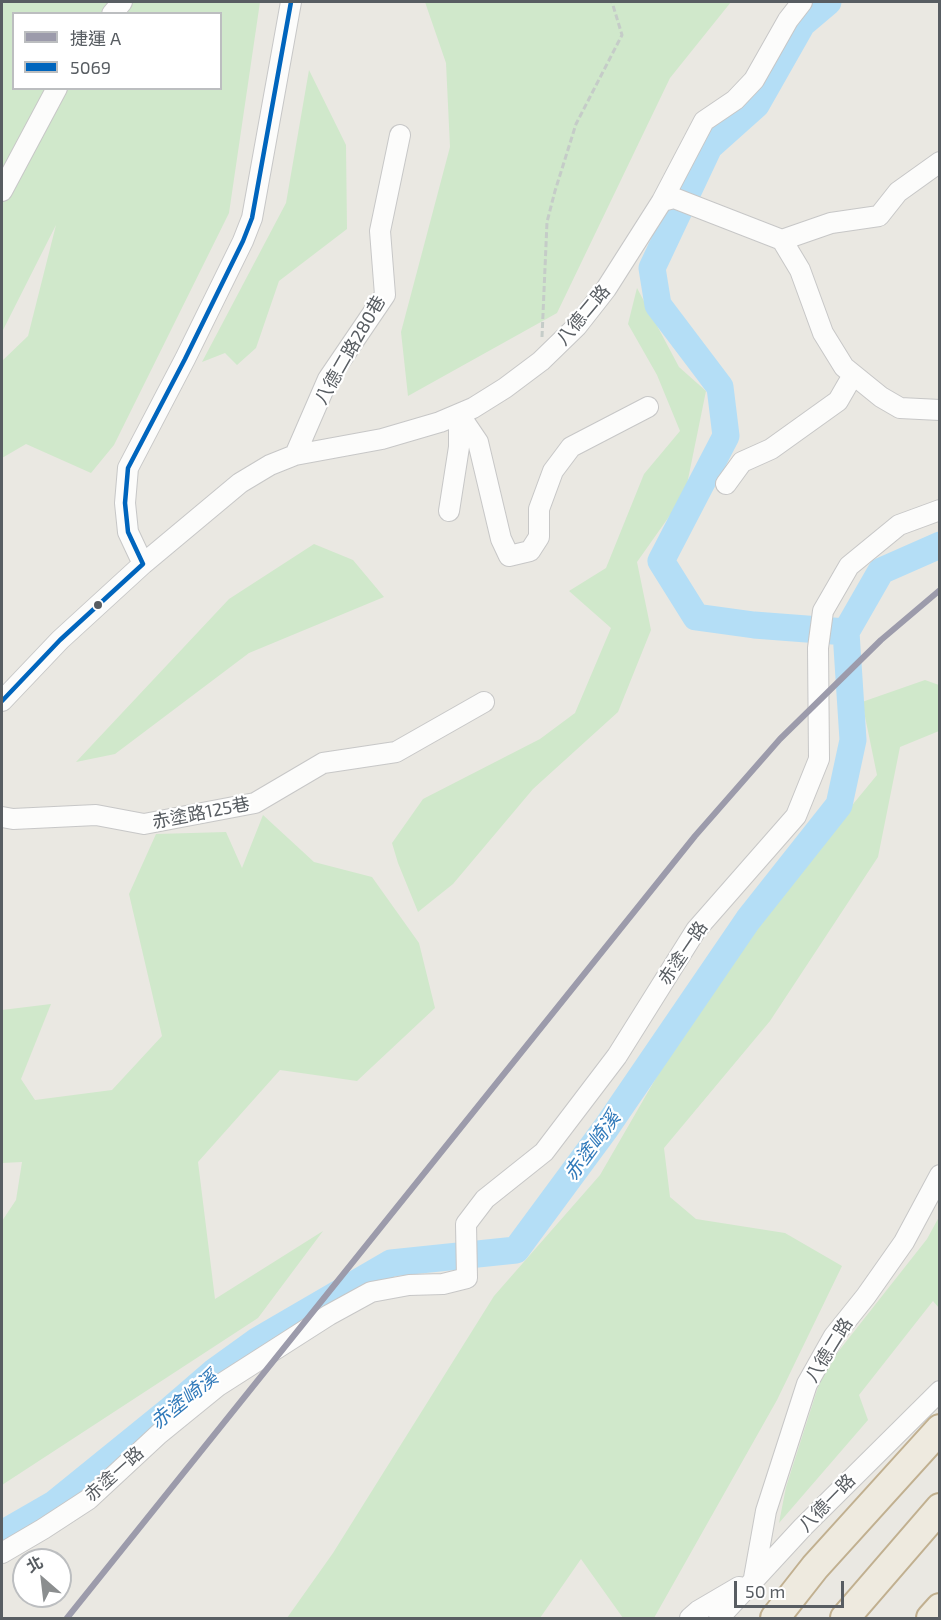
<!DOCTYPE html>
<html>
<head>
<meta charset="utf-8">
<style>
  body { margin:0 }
  #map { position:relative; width:941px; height:1620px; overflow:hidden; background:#eae8e2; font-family:"Exo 2","Noto Sans TC",sans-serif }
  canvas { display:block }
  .frame { position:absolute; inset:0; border:3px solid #585d62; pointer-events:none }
  .legend { position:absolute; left:12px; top:12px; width:210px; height:78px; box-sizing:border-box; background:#fff; border:2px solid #bcbec0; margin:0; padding:8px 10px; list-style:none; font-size:18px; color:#585d62 }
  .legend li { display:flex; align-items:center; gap:12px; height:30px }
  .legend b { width:30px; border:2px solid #bcbec0 }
  .north { position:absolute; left:12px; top:1548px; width:60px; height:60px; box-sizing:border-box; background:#fff; border:2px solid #bcbec0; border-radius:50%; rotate:332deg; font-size:16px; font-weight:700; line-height:24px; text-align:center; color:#585d62 }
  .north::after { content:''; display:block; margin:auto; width:21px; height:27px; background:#8b8e8f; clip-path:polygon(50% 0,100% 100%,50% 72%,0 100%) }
  .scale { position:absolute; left:734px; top:1581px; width:110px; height:27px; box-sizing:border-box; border:3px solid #585d62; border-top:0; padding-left:8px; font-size:18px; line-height:21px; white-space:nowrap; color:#585d62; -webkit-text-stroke:4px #fff; paint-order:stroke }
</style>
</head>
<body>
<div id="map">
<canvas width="941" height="1620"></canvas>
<div class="frame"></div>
<ul class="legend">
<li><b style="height:8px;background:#9c9bab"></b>捷運 A</li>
<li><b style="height:8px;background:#0065bd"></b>5069</li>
</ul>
<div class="north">北</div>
<div class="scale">50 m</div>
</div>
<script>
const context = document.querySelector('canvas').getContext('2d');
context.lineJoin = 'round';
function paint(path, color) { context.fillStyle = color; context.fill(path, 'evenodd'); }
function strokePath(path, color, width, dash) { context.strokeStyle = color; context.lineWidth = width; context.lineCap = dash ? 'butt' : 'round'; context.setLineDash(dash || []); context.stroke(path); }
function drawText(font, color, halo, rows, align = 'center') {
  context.font = font + ' "Exo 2","Noto Sans TC",sans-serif'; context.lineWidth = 4.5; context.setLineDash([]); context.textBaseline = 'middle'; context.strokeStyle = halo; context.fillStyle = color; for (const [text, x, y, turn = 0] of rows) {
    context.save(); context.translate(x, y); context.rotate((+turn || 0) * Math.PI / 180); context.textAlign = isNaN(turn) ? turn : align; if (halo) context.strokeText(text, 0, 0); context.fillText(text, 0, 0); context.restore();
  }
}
paint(new Path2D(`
  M 2,2 L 260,2 L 229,213 L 114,445 L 91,473 L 26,444 L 2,458 L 2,361 L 28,336 L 56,225 L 2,332 ZM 14,14 L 220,14 L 220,88 L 14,88 Z
  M 425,2 L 731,2 L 670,78 L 557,313 L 408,396 L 401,332 L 450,147 L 446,63 Z
  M 309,70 L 346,145 L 347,229 L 279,281 L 256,348 L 237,365 L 225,353 L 202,362 L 286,203 Z
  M 637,288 L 679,367 L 706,391 L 685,494 L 637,562 L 651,630 L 618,712 L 533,789 L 453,884 L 418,912 L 398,863 L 392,843 L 423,799 L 540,739 L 575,713 L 611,628 L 569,591 L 606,568 L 644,474 L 680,431 L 657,375 L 628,324 Z
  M 314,544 L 353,560 L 384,597 L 249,653 L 115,754 L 76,762 L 229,599 Z
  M 925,680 L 939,685 L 939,731 L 900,747 L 878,857 L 770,1021 L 664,1148 L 670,1197 L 696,1219 L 785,1233 L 842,1266 L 777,1400 L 654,1618 L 623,1618 L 581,1559 L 540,1618 L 287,1618 L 333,1553 L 494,1296 L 600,1175 L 723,962 L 877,775 L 862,702 Z
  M 263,815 L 314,862 L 372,877 L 419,943 L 435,1008 L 357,1081 L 280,1070 L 198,1162 L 215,1299 L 323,1231 L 258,1318 L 2,1485 L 2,1221 L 16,1200 L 22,1162 L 2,1163 L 2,1010 L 51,1004 L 21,1079 L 35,1100 L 112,1090 L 162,1036 L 129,894 L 156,834 L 226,832 L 242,868 Z
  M 939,1217 L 939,1308 L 933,1301 L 859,1395 L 868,1420 L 779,1523 L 786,1487 L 818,1387 L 830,1362 L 927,1239 Z`), '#d0e8cb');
strokePath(new Path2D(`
  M 828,2 L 802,24 L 756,105 L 709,147 L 652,268 L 658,305 L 720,387 L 726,436 L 661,561 L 696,617 L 754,625 L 846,632
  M 2,1534 L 54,1504 L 170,1410 L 214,1372 L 257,1341 L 391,1263 L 516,1250 L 606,1128 L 748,920 L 839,805 L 853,740 L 846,632 L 881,571 L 940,545`), '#b4def6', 27);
const minor = new Path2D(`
  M 112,14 L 122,2
  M 2,191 L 57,88
  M 662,201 L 704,121 L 735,100 L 754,80 L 788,20 L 802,2
  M 782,240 L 831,223 L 879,216 L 898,192 L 940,162
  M 459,414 L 478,442 L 501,539 L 509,556 L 530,551 L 539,537 L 539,509 L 553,471 L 571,447 L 648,407
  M 295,455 L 328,379 L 385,295 L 380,231 L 400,135
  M 726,484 L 742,462 L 771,449 L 838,401 L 853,375
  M 449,511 L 459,447 L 459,414
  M 143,564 L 128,532 L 125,503 L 128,468 L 185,359 L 243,241 L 252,218 L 291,2
  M 2,701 L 60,640 L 143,564 L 240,483 L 270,465 L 295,455 L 382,439 L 440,422 L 473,408 L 505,388 L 541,361 L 577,326 L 606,289 L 662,201 L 674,198 L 782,240 L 800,270 L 823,333 L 844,367 L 881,397 L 900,408 L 940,410
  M 2,817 L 13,819 L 96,815 L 144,824 L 255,803 L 323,763 L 396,752 L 484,702
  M 2,1553 L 43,1529 L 89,1499 L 159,1434 L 218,1386 L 329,1315 L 371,1292 L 409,1285 L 443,1284 L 467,1278 L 466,1224 L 485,1199 L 544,1152 L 617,1056 L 696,930 L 796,816 L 819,759 L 818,648 L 823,611 L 849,566 L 899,525 L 940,510
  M 754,1578 L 766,1511 L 807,1384 L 834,1336 L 866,1296 L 904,1242 L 940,1175
  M 690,1618 L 698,1611 L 739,1587
  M 719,1618 L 803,1527 L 940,1391`);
const highway = new Path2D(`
  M 775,1618 L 815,1567 L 940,1429
  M 845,1618 L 940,1508
  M 931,1618 L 940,1608`);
strokePath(minor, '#c7c7c7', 22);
strokePath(highway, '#c1b090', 32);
strokePath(new Path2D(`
  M 542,337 L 547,222 L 555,191 L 576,124 L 622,35 L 612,2`), '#c5ccc8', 3, [6, 3]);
strokePath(minor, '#fcfcfb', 20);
strokePath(highway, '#eeeadf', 28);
strokePath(new Path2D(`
  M 2,701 L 60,640 L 143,564 L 128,532 L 125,503 L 128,468 L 185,359 L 243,241 L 252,218 L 291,2`), '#0065bd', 4.5);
strokePath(new Path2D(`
  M 67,1618 L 695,836 L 780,739 L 881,640 L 940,590`), '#9c9bab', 6);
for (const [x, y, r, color] of [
  [98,605,5,"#585d62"]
]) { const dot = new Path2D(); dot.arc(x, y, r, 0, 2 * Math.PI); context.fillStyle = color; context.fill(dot); strokePath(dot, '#fff', 2); }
drawText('18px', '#585d62', '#fff', [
  ["八德二路",583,315,-50],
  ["八德二路280巷",350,350,-60],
  ["赤塗路125巷",201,813,-11],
  ["赤塗一路",683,953,-56],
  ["八德二路",829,1350,-58],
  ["赤塗一路",114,1474,-42],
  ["八德一路",827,1503,-46]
]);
drawText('italic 20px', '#317aba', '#fff', [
  ["赤塗崎溪",592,1146,-54],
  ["赤塗崎溪",184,1400,-39]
]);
</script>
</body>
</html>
